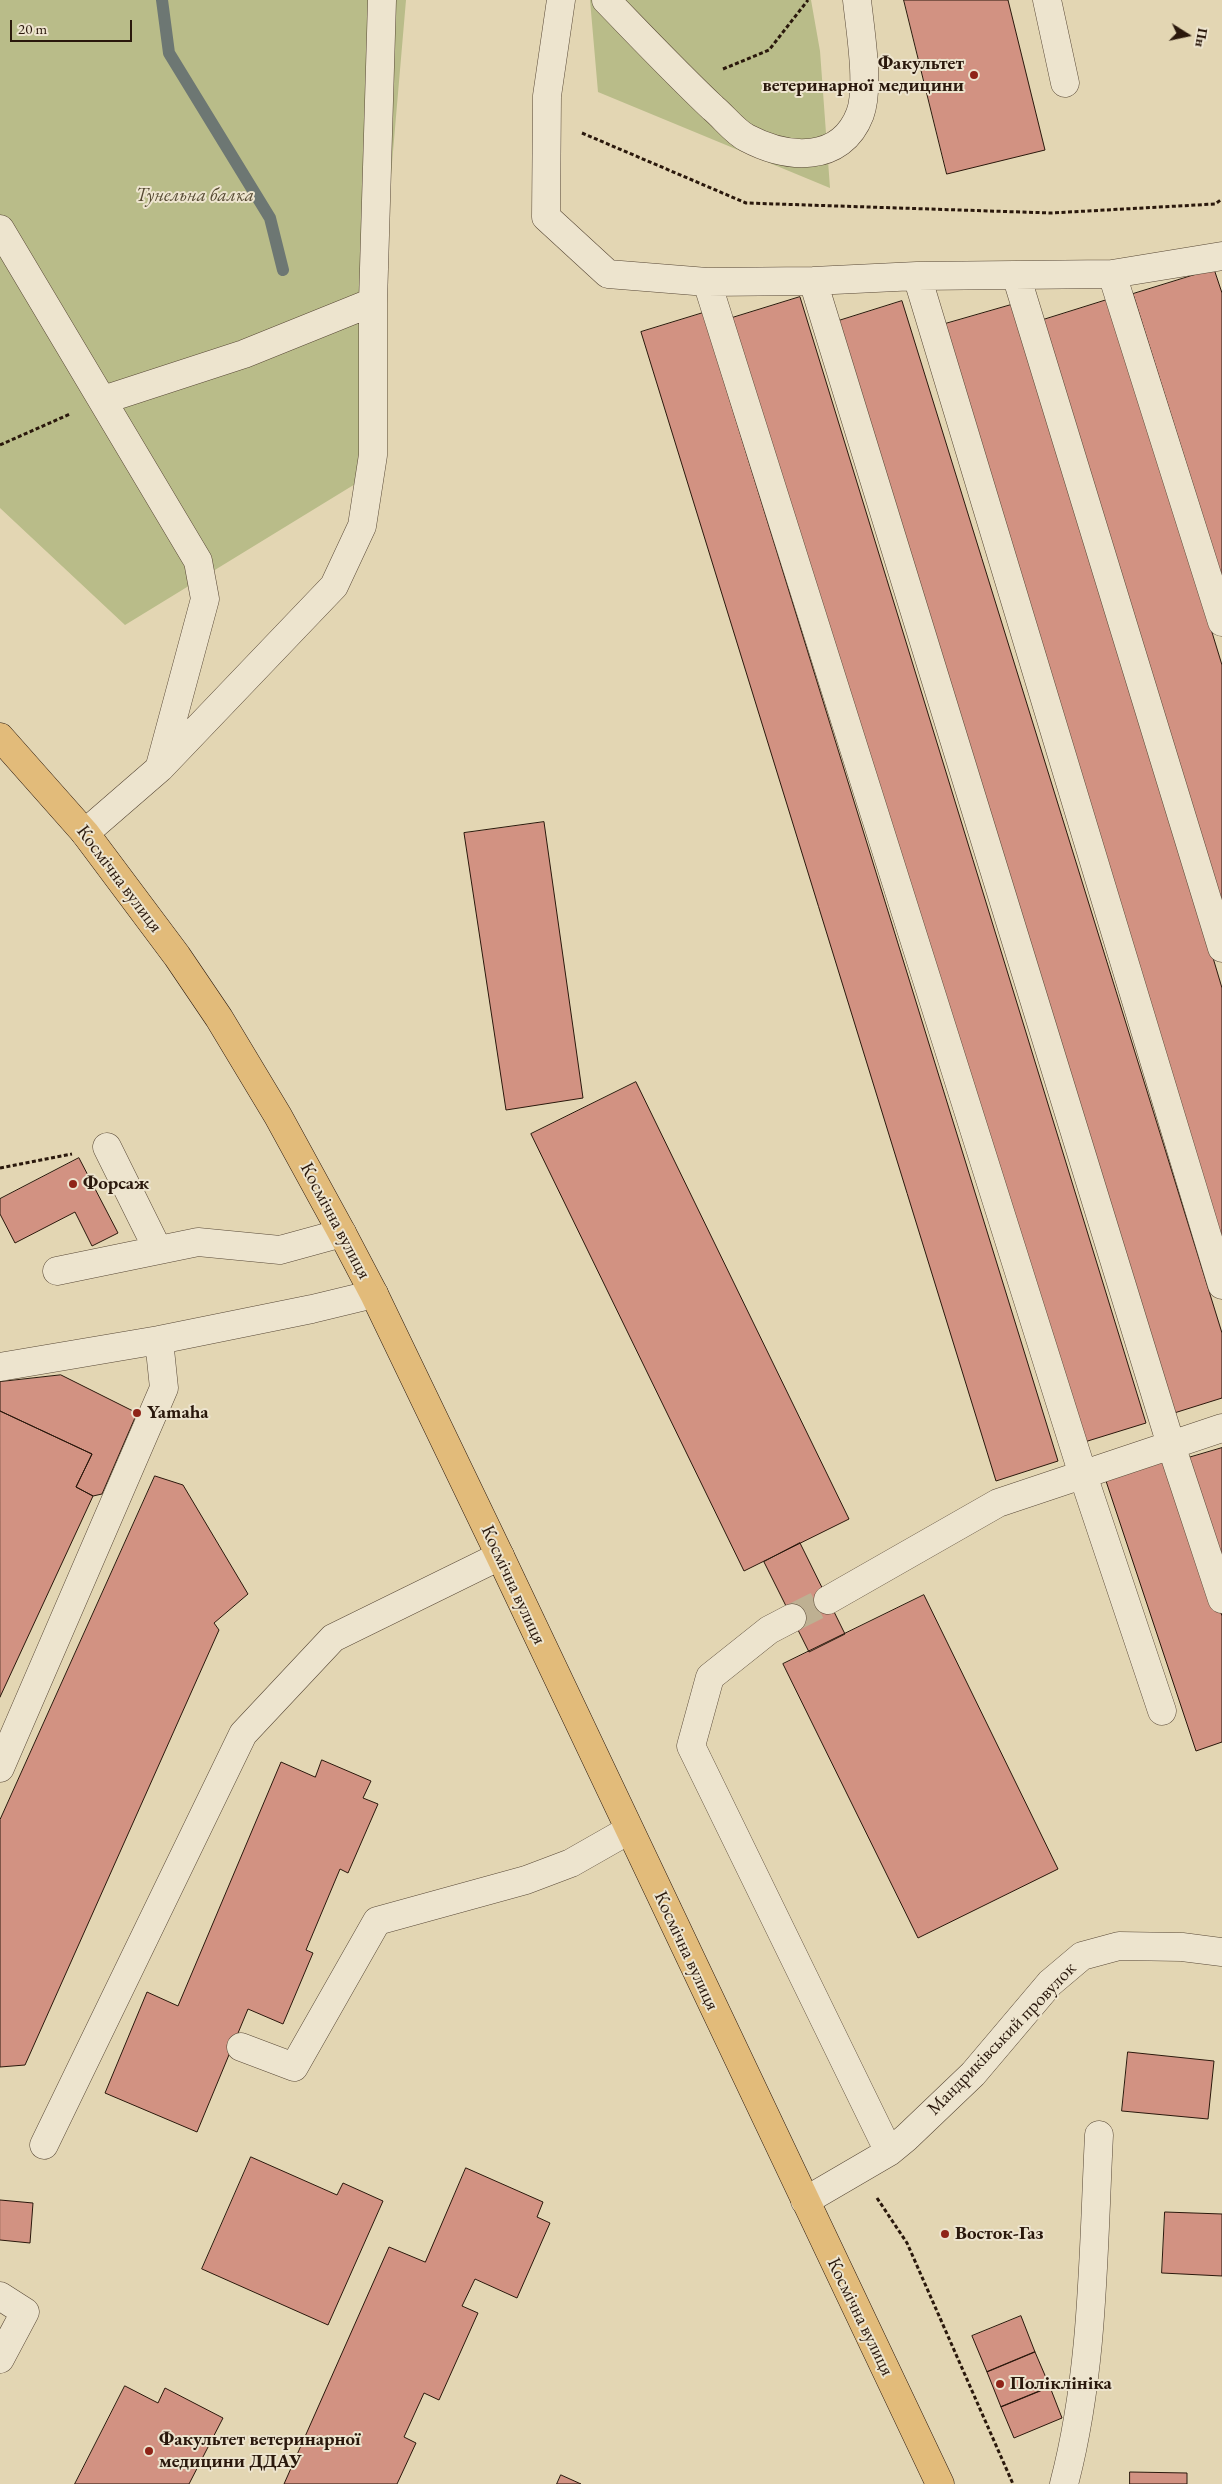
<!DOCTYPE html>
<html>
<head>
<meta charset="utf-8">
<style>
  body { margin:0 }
  #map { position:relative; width:1222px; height:2484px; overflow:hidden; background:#e3d6b3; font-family:"EB Garamond",serif }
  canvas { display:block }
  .north { position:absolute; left:1162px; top:10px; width:50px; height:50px; -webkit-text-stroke:4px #ede4ce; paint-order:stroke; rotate:100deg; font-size:14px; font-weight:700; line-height:20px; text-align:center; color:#2a180c }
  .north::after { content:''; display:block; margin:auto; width:18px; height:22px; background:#2a180c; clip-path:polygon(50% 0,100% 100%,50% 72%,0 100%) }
  .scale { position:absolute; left:10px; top:20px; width:122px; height:22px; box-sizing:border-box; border:2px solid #2a180c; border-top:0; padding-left:6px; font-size:15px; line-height:18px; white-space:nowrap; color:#2a180c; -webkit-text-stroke:4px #ede4ce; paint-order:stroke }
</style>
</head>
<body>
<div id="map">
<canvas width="1222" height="2484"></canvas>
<div class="north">Пн</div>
<div class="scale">20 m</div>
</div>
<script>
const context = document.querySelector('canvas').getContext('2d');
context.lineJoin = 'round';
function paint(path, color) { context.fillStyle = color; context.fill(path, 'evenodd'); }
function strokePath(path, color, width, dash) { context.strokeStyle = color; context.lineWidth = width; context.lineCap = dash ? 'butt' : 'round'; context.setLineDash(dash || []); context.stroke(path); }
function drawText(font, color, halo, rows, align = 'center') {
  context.font = font + ' "EB Garamond",serif'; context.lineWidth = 4; context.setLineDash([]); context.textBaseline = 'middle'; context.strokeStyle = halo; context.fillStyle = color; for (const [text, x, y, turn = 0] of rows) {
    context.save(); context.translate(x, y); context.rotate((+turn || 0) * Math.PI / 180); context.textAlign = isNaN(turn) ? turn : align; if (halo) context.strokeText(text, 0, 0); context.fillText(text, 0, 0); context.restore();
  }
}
paint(new Path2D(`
  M 0,0 L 406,0 L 365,478 L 125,625 L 0,508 Z
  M 590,0 L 811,0 L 820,51 L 830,188 L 598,92 Z`), '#b9bc89');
strokePath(new Path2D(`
  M 162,0 L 169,53 L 270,218 L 283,270`), '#6d7773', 12);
const building = new Path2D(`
  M 904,0 L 1008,0 L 1045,150 L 947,174 Z
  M 1214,269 L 1222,293 L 1222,578 L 1133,294 Z
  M 800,297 L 1146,1423 L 1078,1444 L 732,318 Z
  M 1110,299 L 1222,665 L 1222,906 L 1043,320 Z
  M 902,301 L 1222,1333 L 1222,1398 L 1171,1414 L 832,323 Z
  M 1018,303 L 1222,988 L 1222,1255 L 945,324 Z
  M 703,313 L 1058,1461 L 996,1481 L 641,332 Z
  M 544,822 L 583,1098 L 506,1110 L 464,833 Z
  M 636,1082 L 849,1519 L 744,1571 L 531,1134 Z
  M 79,1158 L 118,1233 L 92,1246 L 75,1212 L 15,1243 L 0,1214 L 0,1199 Z
  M 61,1375 L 137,1413 L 102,1494 L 93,1496 L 76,1487 L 92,1454 L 0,1411 L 0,1382 Z
  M 0,1411 L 92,1454 L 76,1487 L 93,1496 L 0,1697 Z
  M 1222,1448 L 1222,1572 L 1188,1458 Z
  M 1170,1459 L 1222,1616 L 1222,1742 L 1196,1751 L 1106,1481 Z
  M 155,1476 L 183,1485 L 248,1594 L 214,1623 L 219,1630 L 25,2065 L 0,2067 L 0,1820 Z
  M 800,1543 L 845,1634 L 809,1652 L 764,1562 Z
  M 924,1595 L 1058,1869 L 918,1938 L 783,1664 Z
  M 322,1760 L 371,1781 L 363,1798 L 378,1804 L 348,1873 L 340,1869 L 306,1950 L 313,1953 L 283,2024 L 248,2009 L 197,2132 L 105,2093 L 147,1992 L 178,2006 L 281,1762 L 315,1777 Z
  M 1128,2052 L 1214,2061 L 1208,2119 L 1122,2111 Z
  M 251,2157 L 337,2195 L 343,2183 L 383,2201 L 328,2325 L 202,2269 Z
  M 466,2168 L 543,2202 L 537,2217 L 550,2223 L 517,2298 L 475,2279 L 462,2306 L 478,2313 L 439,2400 L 424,2393 L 404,2437 L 416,2443 L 397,2484 L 284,2484 L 389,2247 L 425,2262 Z
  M 0,2200 L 33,2203 L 30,2243 L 0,2240 Z
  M 1165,2212 L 1222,2214 L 1222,2276 L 1162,2273 Z
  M 1021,2316 L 1035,2352 L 987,2372 L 972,2336 Z
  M 1035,2352 L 1050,2387 L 1001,2407 L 987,2372 Z
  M 125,2386 L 158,2403 L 165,2388 L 223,2418 L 189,2484 L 75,2484 Z
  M 1050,2387 L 1062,2418 L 1014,2438 L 1001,2407 Z
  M 1130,2472 L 1187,2473 L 1187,2484 L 1130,2484 Z
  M 561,2475 L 581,2484 L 557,2484 Z`);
paint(building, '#d29282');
strokePath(building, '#2a180c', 1);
strokePath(new Path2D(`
  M 792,1618 L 828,1600`), '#beb092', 28, [28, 14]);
const minor = new Path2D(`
  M 561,0 L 547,96 L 546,217 L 608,274 L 707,282 L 813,281 L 917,276 L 1112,274 L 1222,256
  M 606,0 C 641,36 676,73 713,108 C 724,117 735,132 747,138 C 787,159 841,164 860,114 C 870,87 860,29 857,0
  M 1047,0 L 1065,83
  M 0,229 L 198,561 L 205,599 L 160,766
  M 1112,274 L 1222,622
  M 1016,275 L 1222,948
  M 917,276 L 1222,1285
  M 813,281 L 1171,1445 L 1222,1599
  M 707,282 L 1083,1475 L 1162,1711
  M 103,400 L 244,354 L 373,302
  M 85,833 L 160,768 L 334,586 L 362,526 L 373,455 L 373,302 L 382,0
  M 107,1147 L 158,1250
  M 57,1271 L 198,1242 L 280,1250 L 342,1233
  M 0,1367 L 159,1340
  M 828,1600 L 998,1503 L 1222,1428
  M 792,1618 L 769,1630 L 710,1677 L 691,1746 L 889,2152
  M 0,1768 L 164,1388 L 159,1340 L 312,1309 L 374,1294
  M 241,2047 L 294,2067 L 377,1921 L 526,1880 L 571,1863 L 629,1830
  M 44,2145 L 243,1734 L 333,1638 L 500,1556
  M 805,2201 L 889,2152 L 906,2138 L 973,2074 L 1050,1983 L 1082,1956 L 1119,1946 L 1182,1947 L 1222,1952
  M 0,2296 L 25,2312 L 0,2359
  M 1064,2484 C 1094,2370 1093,2252 1099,2135`);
const major = new Path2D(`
  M 0,737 L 85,833 L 177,956 L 219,1018 L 278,1116 L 342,1233 L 374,1294 L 500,1556 L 940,2484`);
strokePath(minor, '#584836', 29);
strokePath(major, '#2a180c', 29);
strokePath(new Path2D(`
  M 723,69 L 769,50 L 808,0
  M 582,133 L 746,203 L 1051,213 L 1215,204 L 1222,199
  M 0,445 L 70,414
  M 0,1168 L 72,1154
  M 877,2198 L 907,2243 L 1013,2484`), '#2a180c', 3, [4, 2.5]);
strokePath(minor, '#ede4ce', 28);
strokePath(major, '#e2bb7a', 28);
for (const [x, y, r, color] of [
  [974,75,5,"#8f2418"],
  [73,1184,5,"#8f2418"],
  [137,1413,5,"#8f2418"],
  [945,2234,5,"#8f2418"],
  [1000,2384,5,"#8f2418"],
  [149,2451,5,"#8f2418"]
]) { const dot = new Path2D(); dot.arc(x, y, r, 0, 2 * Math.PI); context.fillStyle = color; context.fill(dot); strokePath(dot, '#ede4ce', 2); }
drawText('bold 19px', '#2a180c', '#ede4ce', [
  ["Факультет",964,64,"right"],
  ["ветеринарної медицини",964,86,"right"],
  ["Форсаж",83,1184],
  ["Yamaha",147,1413],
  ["Восток-Газ",955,2234],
  ["Поліклініка",1010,2384],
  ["Факультет ветеринарної",159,2440],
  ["медицини ДДАУ",159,2462]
], 'left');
drawText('italic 19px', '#554932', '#ede4ce', [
  ["Тунельна балка",195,196]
]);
drawText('19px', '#2a180c', '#ede4ce', [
  ["Космічна вулиця",119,879,53],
  ["Космічна вулиця",335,1221,62],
  ["Космічна вулиця",513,1585,65],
  ["Космічна вулиця",686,1951,65],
  ["Мандриківський провулок",1002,2039,-46],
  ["Космічна вулиця",860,2317,64]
]);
</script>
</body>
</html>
